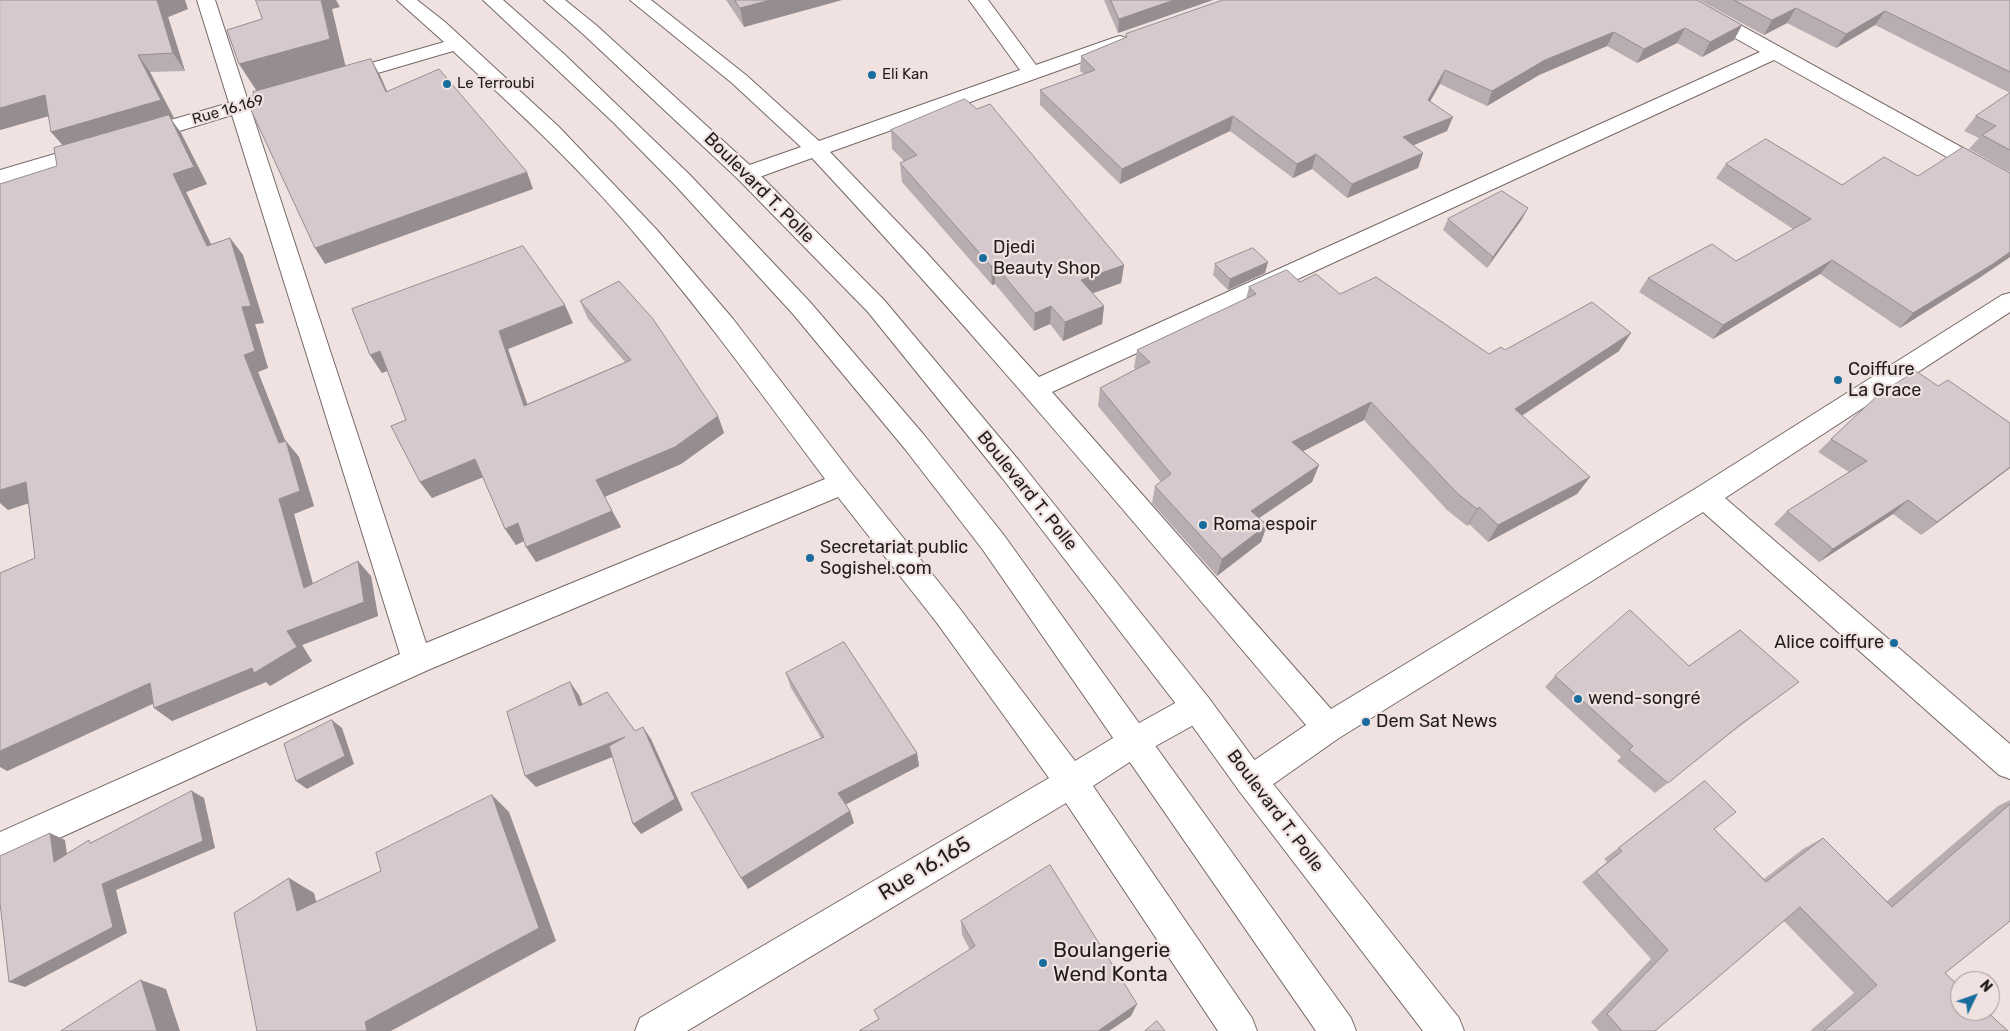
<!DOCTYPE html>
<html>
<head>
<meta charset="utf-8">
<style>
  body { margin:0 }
  #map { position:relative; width:2010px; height:1031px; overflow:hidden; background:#f0e2e0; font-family:Rubik,sans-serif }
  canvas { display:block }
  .north { position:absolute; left:1950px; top:971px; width:50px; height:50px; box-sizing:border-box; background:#f0e2e0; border:1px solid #9e9392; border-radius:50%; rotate:48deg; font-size:14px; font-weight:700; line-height:20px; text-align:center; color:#221d1d }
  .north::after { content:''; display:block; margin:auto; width:18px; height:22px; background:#186d9e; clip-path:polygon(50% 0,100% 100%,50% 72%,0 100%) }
</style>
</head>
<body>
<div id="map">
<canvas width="2010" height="1031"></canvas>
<div class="north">N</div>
</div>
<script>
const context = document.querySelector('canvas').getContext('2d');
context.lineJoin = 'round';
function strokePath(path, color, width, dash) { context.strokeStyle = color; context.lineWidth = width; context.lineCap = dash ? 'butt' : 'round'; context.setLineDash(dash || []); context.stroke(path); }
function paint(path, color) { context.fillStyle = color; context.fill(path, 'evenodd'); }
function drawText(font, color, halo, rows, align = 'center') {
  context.font = font + ' Rubik,sans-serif'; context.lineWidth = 4.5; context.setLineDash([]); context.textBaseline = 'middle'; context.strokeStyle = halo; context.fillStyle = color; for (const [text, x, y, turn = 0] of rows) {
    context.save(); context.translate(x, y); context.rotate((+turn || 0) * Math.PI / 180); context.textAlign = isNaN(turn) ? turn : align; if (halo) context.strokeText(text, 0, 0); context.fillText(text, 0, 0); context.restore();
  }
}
const minor = new Path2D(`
  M 197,0 L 215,0 L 247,98 L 258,95 L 265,97 L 268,101 L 265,105 L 251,110 L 426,643 L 825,479 C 765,399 707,318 642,242 C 585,173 519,112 453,51 L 347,82 L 340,84 L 333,82 L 330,78 L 333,74 L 444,42 L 397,0 L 417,0 L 445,22 L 559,127 L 657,230 L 733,319 L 853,475 L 957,605 L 1075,761 L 1123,732 L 1186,697 L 1197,693 L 1208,697 L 1212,707 L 1208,717 L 1145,752 L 1093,786 L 1252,1018 L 1257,1031 L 1218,1031 L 1066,803 L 687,1031 L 635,1031 L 640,1018 L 1049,778 L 937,623 L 838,497 L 428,670 L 0,865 L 0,832 L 400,654 L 232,115 L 140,143 L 133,141 L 130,136 L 133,131 L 229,103 Z
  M 630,0 L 651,0 L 746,75 L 819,141 L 1020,70 L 969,0 L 988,0 L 1036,65 L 1113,38 L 1120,36 L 1127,38 L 1130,42 L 1127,46 L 830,152 L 925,251 L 1039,377 L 1760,52 L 1674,4 L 1672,0 L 1695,0 L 2010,174 L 2010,190 L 2002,188 L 1774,60 L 1052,392 L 1331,709 L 1695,489 L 2002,295 L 2010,293 L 2010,312 L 1725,498 L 2010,744 L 2010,779 L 1999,775 L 1703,512 L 1339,738 L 1262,792 L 1251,796 L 1240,792 L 1235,781 L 1240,770 L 1306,725 C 1144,534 983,342 812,158 L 754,179 L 746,181 L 738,179 L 735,174 L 738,169 L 801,147 L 732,83 Z
  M 92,143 L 99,145 L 103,150 L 99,155 L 0,184 L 0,170 Z`);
const highway = new Path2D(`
  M 483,0 L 503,0 L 564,54 L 690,175 L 810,302 L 924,435 L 1003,534 L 1351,1018 L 1356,1031 L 1316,1031 L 983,550 L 905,449 L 793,314 L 675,185 L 614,123 Z
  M 544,0 L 565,0 L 596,25 L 754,169 L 884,300 L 1021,463 L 1208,697 L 1262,770 L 1459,1018 L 1464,1031 L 1423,1031 L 1240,792 L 1186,717 L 1003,479 L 868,312 L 738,179 L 582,33 Z`);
strokePath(minor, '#756967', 2);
strokePath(highway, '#756967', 2);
paint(minor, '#fff');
paint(highway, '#fff');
paint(new Path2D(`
  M 0,0 L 188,9 L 168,17 L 185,71 L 150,72 L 174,118 L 171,119 L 181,133 L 207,184 L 186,192 L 211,244 L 230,238 L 243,255 L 264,323 L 255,324 L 268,368 L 258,372 L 285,441 L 299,457 L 314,506 L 294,514 L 313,584 L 371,576 L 378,616 L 302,645 L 312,661 L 270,686 L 266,682 L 172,721 L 154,708 L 153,704 L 7,771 L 35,558 L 28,503 L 8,510 L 57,166 L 63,146 L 49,116 L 0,130 Z
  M 726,0 L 842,0 L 744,27 Z
  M 1104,0 L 1213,0 L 1118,33 Z
  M 1699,0 L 2010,0 L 2010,93 L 1875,25 L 1836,48 L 1787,23 L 1764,35 Z
  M 1742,25 L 1734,40 L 1702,57 L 1677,43 L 1637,63 L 1607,46 L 1539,75 L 1487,106 L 1440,84 L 1430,102 L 1447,131 L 1413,145 L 1423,153 L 1418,168 L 1347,198 L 1312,169 L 1293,178 L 1230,131 L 1120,184 L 1040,105 L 1040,90 L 1084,74 L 1080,71 L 1081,56 L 1125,38 L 1126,34 Z
  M 2010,93 L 2010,172 L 1969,149 L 1979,138 L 1964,131 L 1976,116 Z
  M 977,109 L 1124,265 L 1121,283 L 1093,293 L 1104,306 L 1102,324 L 1063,341 L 1050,324 L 1034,331 L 995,284 L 992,285 L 902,182 L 900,163 L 904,161 L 892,149 L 891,130 Z
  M 1726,164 L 1842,185 L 1918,176 L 2010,173 L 2010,257 L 1979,278 L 1900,328 L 1820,274 L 1713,339 L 1639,292 L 1648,278 L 1736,261 L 1793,229 L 1716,178 Z
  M 1448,219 L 1522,219 L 1487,268 L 1443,230 Z
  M 1215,264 L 1265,273 L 1228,290 L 1213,275 Z
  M 1300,282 L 1340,294 L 1489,354 L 1505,350 L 1619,351 L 1522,416 L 1590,477 L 1577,494 L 1488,542 L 1469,524 L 1467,526 L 1447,510 L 1364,420 L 1303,451 L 1319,465 L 1312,482 L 1259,518 L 1267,525 L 1261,542 L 1217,576 L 1152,503 L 1155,486 L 1161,482 L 1098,406 L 1100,388 L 1136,369 L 1134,368 L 1137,350 L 1246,299 L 1249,287 Z
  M 580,301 L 718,416 L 724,433 L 681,464 L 605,497 L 621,527 L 536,562 L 524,541 L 516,545 L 505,529 L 483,477 L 432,498 L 420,482 L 406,420 L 387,371 L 382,373 L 370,355 L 573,323 L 508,349 L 527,404 L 625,362 L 588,319 Z
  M 1831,439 L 2010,468 L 1921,535 L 1893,514 L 1819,562 L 1774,524 L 1787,511 L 1849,472 L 1818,452 Z
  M 1689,666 L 1784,693 L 1732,732 L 1655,793 L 1617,761 L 1621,757 L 1545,687 L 1555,676 Z
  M 786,673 L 917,753 L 919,766 L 846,804 L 850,811 L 854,823 L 748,889 L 821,738 L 791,688 Z
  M 1705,781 L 1714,829 L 1764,879 L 1803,849 L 1823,838 L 1887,901 L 1998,806 L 2010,800 L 2010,921 L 1945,973 L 2008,1031 L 1810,1031 L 1854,993 L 1784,921 L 1655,1031 L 1599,1031 L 1591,1022 L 1651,959 L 1582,882 L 1607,862 L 1604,859 Z
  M 961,921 L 1131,1016 L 1109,1031 L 859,1031 L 879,1019 L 970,950 L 962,935 Z`), '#b8adb0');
paint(new Path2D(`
  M 157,0 L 185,0 L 188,9 L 168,17 L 185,71 L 173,53 Z
  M 321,0 L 336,0 L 340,7 L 332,9 L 346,68 L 258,93 L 239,64 Z
  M 770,0 L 842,0 L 744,27 L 740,8 Z
  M 1174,0 L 1213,0 L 1118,33 L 1119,19 Z
  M 1796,8 L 1787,23 L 1764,35 L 1772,20 Z
  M 1885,11 L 1875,25 L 1836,48 L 1846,34 Z
  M 1742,25 L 1734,40 L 1702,57 L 1710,42 Z
  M 1685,28 L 1677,43 L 1637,63 L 1644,49 Z
  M 1614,32 L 1607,46 L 1539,75 L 1487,106 L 1492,91 L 1545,60 Z
  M 138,55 L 150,72 L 174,118 L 171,119 L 181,133 L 207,184 L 186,192 L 220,263 L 207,246 L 173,174 L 66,149 L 51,132 Z
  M 371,59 L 380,75 L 395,109 L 386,92 Z
  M 1445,70 L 1440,84 L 1422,115 L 1428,100 Z
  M 45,95 L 59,113 L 0,130 L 0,108 Z
  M 1233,116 L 1230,131 L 1120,184 L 1122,169 Z
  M 1453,117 L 1447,131 L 1398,152 L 1403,137 Z
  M 1423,153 L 1418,168 L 1347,198 L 1352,184 Z
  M 1316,154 L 1312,169 L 1293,178 L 1297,164 Z
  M 527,172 L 533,189 L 325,264 L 315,248 Z
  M 1528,208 L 1522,219 L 1487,268 L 1493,257 Z
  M 230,238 L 243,255 L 264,323 L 255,324 L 268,368 L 258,372 L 289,450 L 286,441 L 299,457 L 314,506 L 294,514 L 318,603 L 304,588 L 279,499 L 279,443 L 244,355 Z
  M 2010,252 L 2010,257 L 1979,278 L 1900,328 L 1913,313 Z
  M 1832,260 L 1820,274 L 1713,339 L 1723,325 Z
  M 1268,262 L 1265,273 L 1228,290 L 1230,279 Z
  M 995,265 L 995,284 L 992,285 L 991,266 Z
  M 1124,265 L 1121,283 L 1080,298 L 1081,280 Z
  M 565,305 L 573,323 L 508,349 L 534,423 L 524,406 L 499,331 Z
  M 1051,306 L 1050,324 L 1034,331 L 1035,313 Z
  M 1104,306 L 1102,324 L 1063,341 L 1065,322 Z
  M 1631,333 L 1619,351 L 1504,427 L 1515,409 Z
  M 380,351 L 392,369 L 382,373 L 370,355 Z
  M 1371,402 L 1364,420 L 1286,460 L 1292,442 Z
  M 718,416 L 724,433 L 681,464 L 604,497 L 596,480 Z
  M 475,459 L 486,476 L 432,498 L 420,482 Z
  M 1319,465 L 1312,482 L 1246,527 L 1251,511 Z
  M 2010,467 L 2010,468 L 1921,535 L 1937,522 Z
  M 1590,477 L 1577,494 L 1488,542 L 1498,525 Z
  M 26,482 L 45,498 L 8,510 L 0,503 L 0,490 Z
  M 1908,500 L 1893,514 L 1819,562 L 1833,549 Z
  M 1479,507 L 1469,524 L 1467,526 L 1477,509 Z
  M 612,511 L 621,527 L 536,562 L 526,547 Z
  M 518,523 L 528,539 L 516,545 L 505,529 Z
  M 1267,525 L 1261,542 L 1217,576 L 1222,559 Z
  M 358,561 L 371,576 L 378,616 L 302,645 L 312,661 L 270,686 L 266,682 L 172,721 L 154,708 L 287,631 Z
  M 570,682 L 579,695 L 588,719 L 579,706 Z
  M 150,683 L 169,696 L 7,771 L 0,767 L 0,751 Z
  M 332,720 L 342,728 L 354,764 L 307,789 L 296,781 Z
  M 643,727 L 651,739 L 683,810 L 641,834 L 633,824 Z
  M 625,737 L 633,749 L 536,787 L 525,776 Z
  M 917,753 L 919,766 L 843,806 L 838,793 Z
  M 192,791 L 204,798 L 215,848 L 116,890 L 127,933 L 25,987 L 9,982 Z
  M 492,795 L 509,812 L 556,941 L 391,1031 L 367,1031 L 365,1022 Z
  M 850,811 L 854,823 L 748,889 L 741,878 Z
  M 50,833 L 65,840 L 69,869 L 54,862 Z
  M 289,878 L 314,893 L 322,925 L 297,911 Z
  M 141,980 L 166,989 L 180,1031 L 157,1031 Z
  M 1137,1004 L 1131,1016 L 1109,1031 L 1098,1031 Z`), '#968d90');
const building = new Path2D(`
  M 0,0 L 157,0 L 173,53 L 138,55 L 161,100 L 51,132 L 45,95 L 0,108 Z
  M 256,0 L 321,0 L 330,39 L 239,64 L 227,30 L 262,19 Z
  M 735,0 L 770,0 L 740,8 Z
  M 1111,0 L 1174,0 L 1119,19 Z
  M 1223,0 L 1697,0 L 1742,25 L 1710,42 L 1685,28 L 1644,49 L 1614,32 L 1545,60 L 1492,91 L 1445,70 L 1428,100 L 1453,117 L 1403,137 L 1423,153 L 1352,184 L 1316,154 L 1297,164 L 1233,116 L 1122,169 L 1040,90 L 1095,70 L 1081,56 L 1127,37 L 1126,34 Z
  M 1734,0 L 2010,0 L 2010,72 L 1885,11 L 1846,34 L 1796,8 L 1772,20 Z
  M 371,59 L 386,92 L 439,69 L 527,172 L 315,248 L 250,108 L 257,103 L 253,92 Z
  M 2010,93 L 2010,150 L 1982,135 L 1996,126 L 1976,116 Z
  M 965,99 L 977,109 L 990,104 L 1124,265 L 1081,280 L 1104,306 L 1065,322 L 1051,306 L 1035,313 L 995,265 L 991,266 L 900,163 L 917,155 L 891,130 Z
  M 169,115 L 194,167 L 173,174 L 207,246 L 230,238 L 251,306 L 242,307 L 255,351 L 244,355 L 279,443 L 286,441 L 300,491 L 279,499 L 304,588 L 358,561 L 364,602 L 287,631 L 297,647 L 254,673 L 252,668 L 154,708 L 150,683 L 0,751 L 0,573 L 35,558 L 26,482 L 0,490 L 0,184 L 57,166 L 54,148 Z
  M 1766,139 L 1842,185 L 1884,157 L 1918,176 L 1963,147 L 2010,173 L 2010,252 L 1993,264 L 1913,313 L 1832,260 L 1723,325 L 1648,278 L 1712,244 L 1736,261 L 1811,219 L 1726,164 Z
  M 1502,191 L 1528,208 L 1493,257 L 1448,219 Z
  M 523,246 L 565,305 L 499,331 L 524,406 L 631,360 L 580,301 L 619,281 L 653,319 L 718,416 L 675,447 L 596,480 L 612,511 L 526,547 L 518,523 L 505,529 L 475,459 L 420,482 L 391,426 L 406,420 L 380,351 L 370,355 L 352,309 Z
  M 1253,248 L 1268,262 L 1230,279 L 1215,264 Z
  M 1287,270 L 1300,282 L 1316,274 L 1340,294 L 1376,277 L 1489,354 L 1501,347 L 1505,350 L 1592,302 L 1631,333 L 1515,409 L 1590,477 L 1498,525 L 1479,507 L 1477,509 L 1457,493 L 1371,402 L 1292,442 L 1319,465 L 1251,511 L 1267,525 L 1222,559 L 1155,486 L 1171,474 L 1100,388 L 1150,362 L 1137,350 L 1256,294 L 1249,287 Z
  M 1916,371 L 1938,386 L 1948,380 L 2010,423 L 2010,467 L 1937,522 L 1908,500 L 1833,549 L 1787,511 L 1867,461 L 1831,439 L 1878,395 Z
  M 1630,610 L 1689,666 L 1740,630 L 1799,682 L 1740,725 L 1668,783 L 1629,750 L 1633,746 L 1555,676 Z
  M 844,642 L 917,753 L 838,793 L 850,811 L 741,878 L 691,793 L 824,737 L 786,673 Z
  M 570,682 L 579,706 L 607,692 L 635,731 L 643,727 L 675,799 L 633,824 L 609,746 L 625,737 L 525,776 L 507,712 Z
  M 332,720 L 345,756 L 296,781 L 284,744 Z
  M 1705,781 L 1736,812 L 1714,829 L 1766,882 L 1823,838 L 1892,907 L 2010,804 L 2010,921 L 1945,973 L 1960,987 L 1960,1011 L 1986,1011 L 2008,1031 L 1824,1031 L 1877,985 L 1800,907 L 1655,1031 L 1622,1031 L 1607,1014 L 1668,950 L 1596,872 L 1622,851 L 1619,848 Z
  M 192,791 L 203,841 L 102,884 L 113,927 L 9,982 L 0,903 L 0,856 L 50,833 L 54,862 L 89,840 L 90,843 Z
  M 492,795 L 539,928 L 365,1022 L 367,1031 L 257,1031 L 234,913 L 289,878 L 297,911 L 381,871 L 376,853 Z
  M 1050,865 L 1137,1004 L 1098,1031 L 859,1031 L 879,1019 L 874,1010 L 975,946 L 961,921 Z
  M 141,980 L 157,1031 L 61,1031 Z
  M 1157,1021 L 1165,1031 L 1145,1031 Z`);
paint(building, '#d6c9cd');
strokePath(building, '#968d90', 1);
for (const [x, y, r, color] of [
  [872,75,5,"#186d9e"],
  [447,84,5,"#186d9e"],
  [983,258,5,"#186d9e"],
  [1838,380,5,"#186d9e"],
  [1203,525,5,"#186d9e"],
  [810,558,5,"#186d9e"],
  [1894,643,5,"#186d9e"],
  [1578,699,5,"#186d9e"],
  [1366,722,5,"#186d9e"],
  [1043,963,5,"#186d9e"]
]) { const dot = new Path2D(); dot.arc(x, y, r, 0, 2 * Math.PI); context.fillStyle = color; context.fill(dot); strokePath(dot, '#f0e2e0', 2); }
drawText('15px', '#221d1d', '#f0e2e0', [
  ["Eli Kan",882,75],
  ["Le Terroubi",457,84]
], 'left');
drawText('15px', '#221d1d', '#f0e2e0', [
  ["Rue 16.169",228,110,-16]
]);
drawText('18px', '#221d1d', '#f0e2e0', [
  ["Boulevard T. Polle",759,188,45],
  ["Boulevard T. Polle",1027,491,51],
  ["Boulevard T. Polle",1275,811,53]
]);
drawText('18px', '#221d1d', '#f0e2e0', [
  ["Djedi",993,248],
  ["Beauty Shop",993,269],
  ["Coiffure",1848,370],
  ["La Grace",1848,391],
  ["Roma espoir",1213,525],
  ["Secretariat public",820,548],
  ["Sogishel.com",820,569],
  ["Alice coiffure",1884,643,"right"],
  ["wend-songré",1588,699],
  ["Dem Sat News",1376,722]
], 'left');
drawText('21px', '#221d1d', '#f0e2e0', [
  ["Rue 16.165",925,869,-31]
]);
drawText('21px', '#221d1d', '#f0e2e0', [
  ["Boulangerie",1053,951],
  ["Wend Konta",1053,975]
], 'left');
</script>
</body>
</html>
